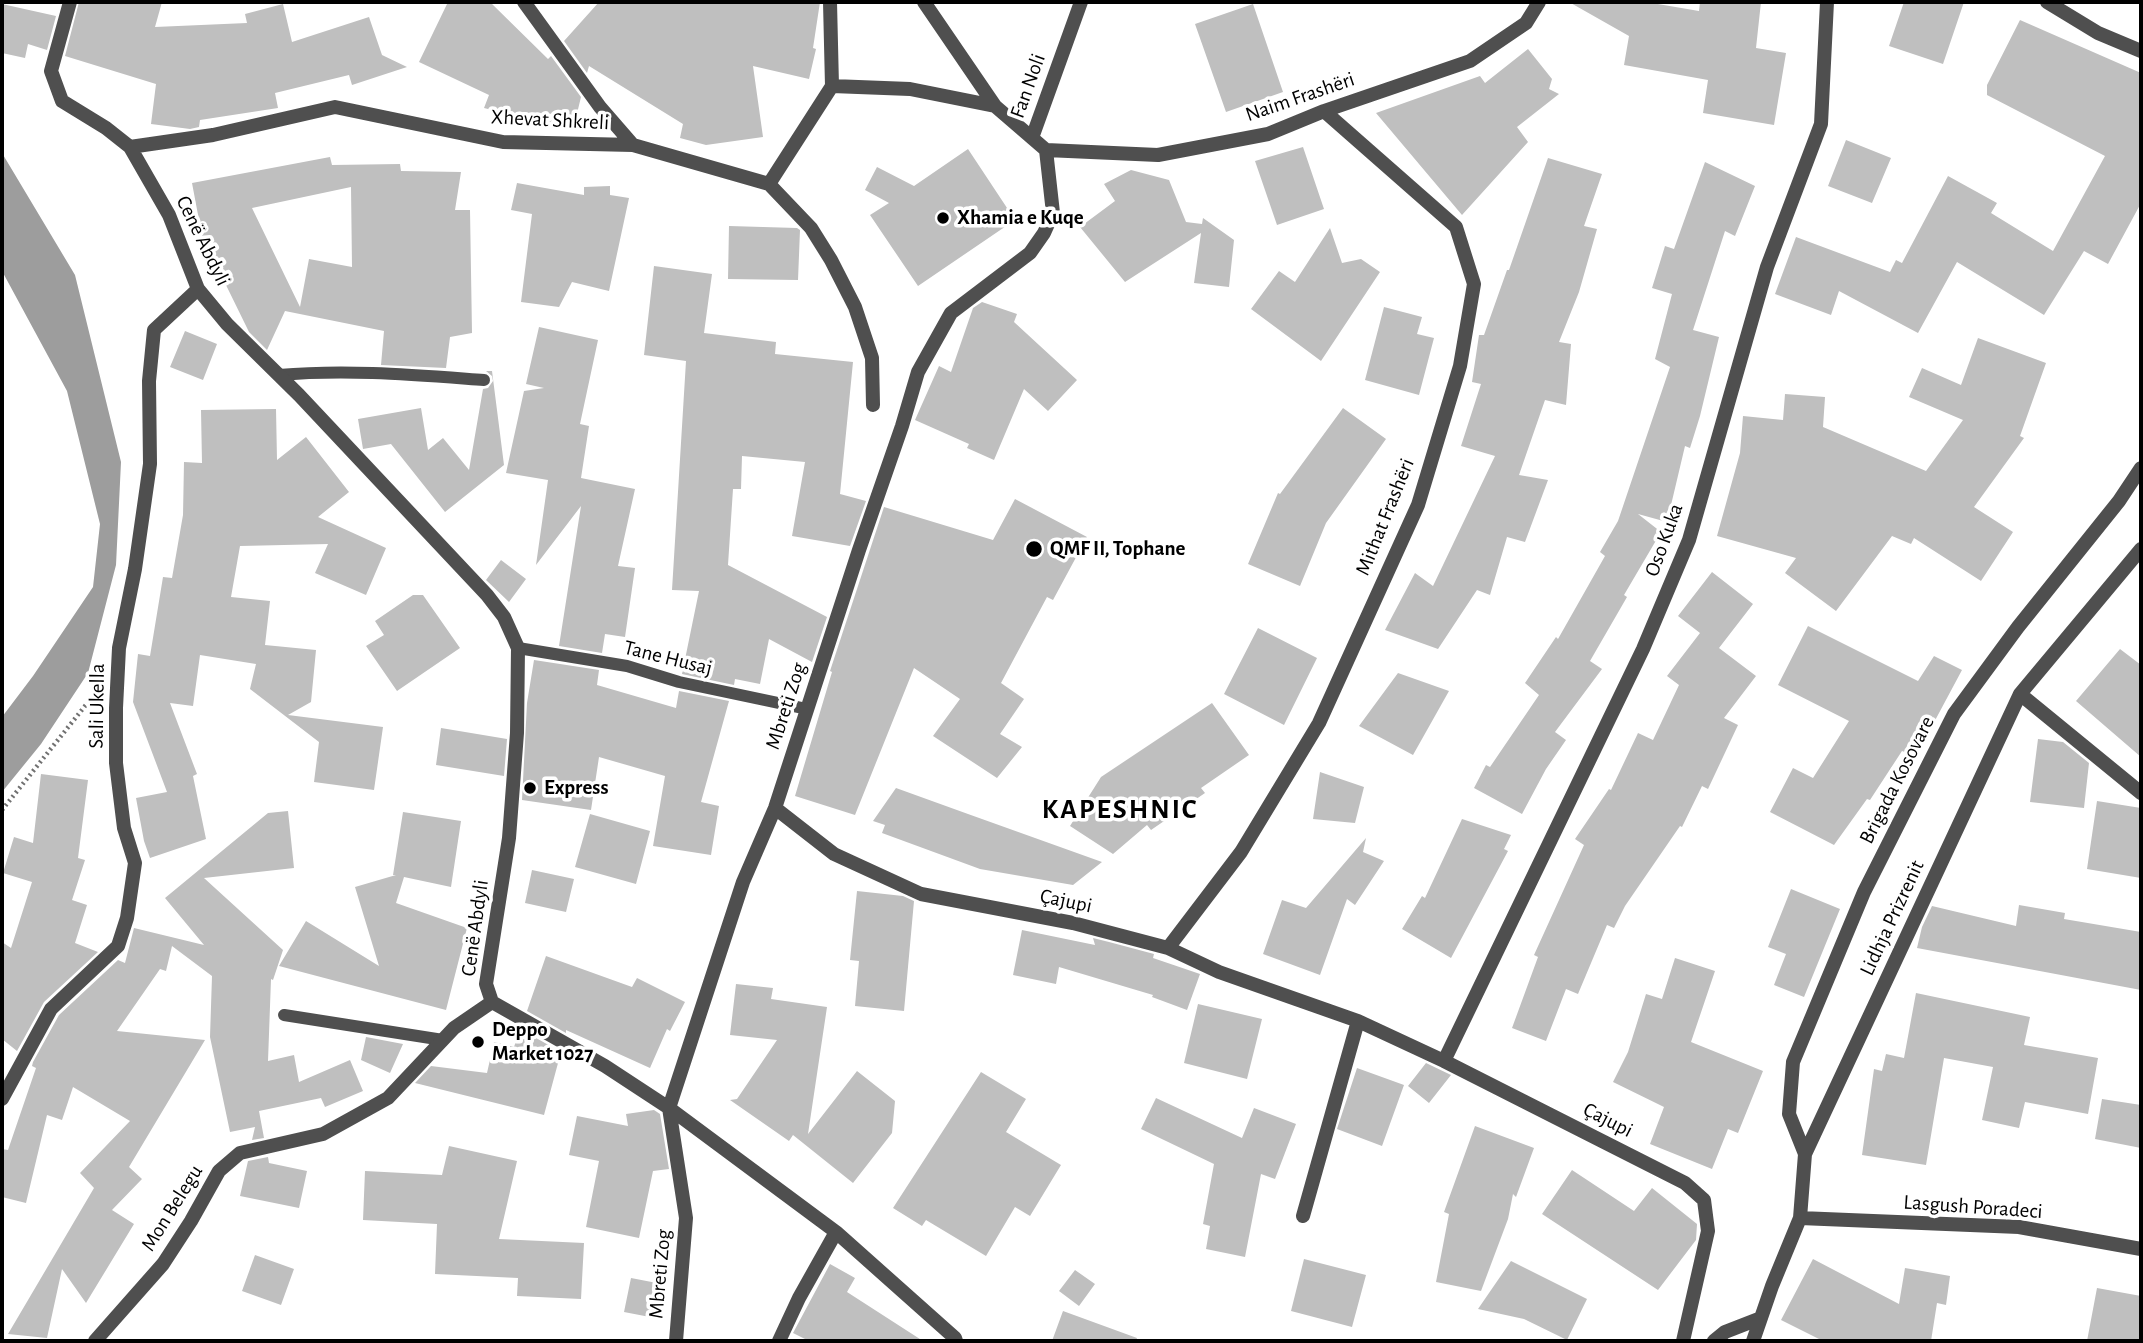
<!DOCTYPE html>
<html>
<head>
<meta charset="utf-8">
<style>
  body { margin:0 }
  #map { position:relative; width:2143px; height:1343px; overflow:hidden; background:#fff; font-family:"Alegreya Sans",sans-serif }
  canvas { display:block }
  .frame { position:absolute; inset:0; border:4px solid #000; pointer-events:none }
</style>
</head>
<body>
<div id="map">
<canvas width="2143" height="1343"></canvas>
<div class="frame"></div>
</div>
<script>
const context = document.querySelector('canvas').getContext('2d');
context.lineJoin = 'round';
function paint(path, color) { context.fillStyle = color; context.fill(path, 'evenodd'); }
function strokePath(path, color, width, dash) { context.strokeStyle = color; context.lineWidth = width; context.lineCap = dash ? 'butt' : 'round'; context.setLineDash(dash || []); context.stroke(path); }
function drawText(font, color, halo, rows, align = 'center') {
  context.font = font + ' "Alegreya Sans",sans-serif'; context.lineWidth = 7; context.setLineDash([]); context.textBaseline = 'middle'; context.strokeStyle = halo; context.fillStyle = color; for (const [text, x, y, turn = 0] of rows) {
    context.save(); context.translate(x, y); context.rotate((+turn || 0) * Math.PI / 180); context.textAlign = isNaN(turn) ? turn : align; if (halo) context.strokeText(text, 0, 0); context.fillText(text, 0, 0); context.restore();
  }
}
paint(new Path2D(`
  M 2,153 L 75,275 L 121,462 L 116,565 L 88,673 L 41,744 L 2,792 L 2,717 L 33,676 L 93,587 L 100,524 L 67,391 L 2,271 Z`), '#9d9d9d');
paint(new Path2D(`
  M 79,2 L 162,2 L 155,27 L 247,23 L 245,14 L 283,4 L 292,42 L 369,17 L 382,55 L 407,67 L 352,85 L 349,75 L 275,93 L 278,108 L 200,120 L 199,127 L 190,129 L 151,124 L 156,84 L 65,56 Z
  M 448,2 L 490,2 L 548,59 L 551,56 L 581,97 L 573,130 L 484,108 L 489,95 L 419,62 Z
  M 599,2 L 820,2 L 813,48 L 816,49 L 809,79 L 753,66 L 763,137 L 706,145 L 680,138 L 683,124 L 589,66 L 587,73 L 564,41 Z
  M 1569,2 L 1646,2 L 1699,11 L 1700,2 L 1761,2 L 1756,48 L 1786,53 L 1774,125 L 1703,113 L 1708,80 L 1624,65 L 1629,36 Z
  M 1904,2 L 1964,2 L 1943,64 L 1889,46 Z
  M 2,4 L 56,16 L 47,50 L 28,44 L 25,58 L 2,53 Z
  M 1253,4 L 1283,92 L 1226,112 L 1195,24 Z
  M 2020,20 L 2141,73 L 2141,203 L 2108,264 L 2084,251 L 2044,315 L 1957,262 L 1918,333 L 1839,291 L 1831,315 L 1775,294 L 1796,237 L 1890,272 L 1896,260 L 1902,263 L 1948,176 L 1997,203 L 1991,213 L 2053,251 L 2105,156 L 1987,95 L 1987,85 Z
  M 1528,49 L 1552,79 L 1549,89 L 1559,94 L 1517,127 L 1528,142 L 1462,215 L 1376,113 L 1480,76 L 1485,83 Z
  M 1846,140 L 1891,158 L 1872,203 L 1828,186 Z
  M 1303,147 L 1324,209 L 1277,225 L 1255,161 Z
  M 968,149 L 1015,220 L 918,286 L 870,215 L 889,203 L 865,190 L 877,167 L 914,186 Z
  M 330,157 L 332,165 L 400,164 L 401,171 L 461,172 L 455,210 L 470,210 L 472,333 L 450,337 L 446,368 L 381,365 L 384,331 L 285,311 L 267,350 L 249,332 L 202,236 L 192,183 ZM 351,187 L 352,267 L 309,259 L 300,307 L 252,208 Z
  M 1548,158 L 1602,174 L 1584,226 L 1597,229 L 1579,292 L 1559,342 L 1571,344 L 1566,405 L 1545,400 L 1519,475 L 1548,480 L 1525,542 L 1507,537 L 1490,595 L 1477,590 L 1438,649 L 1385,630 L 1415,573 L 1433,586 L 1495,456 L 1461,446 L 1481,384 L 1472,382 L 1479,335 L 1484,335 L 1507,270 L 1509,270 Z
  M 1705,162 L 1755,186 L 1735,236 L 1725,231 L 1693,330 L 1719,337 L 1700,416 L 1690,448 L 1685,446 L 1667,522 L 1638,514 L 1661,532 L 1624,595 L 1627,597 L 1590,661 L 1602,669 L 1555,732 L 1566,740 L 1546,769 L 1522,814 L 1474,788 L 1486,765 L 1490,767 L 1539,695 L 1525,683 L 1556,637 L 1558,639 L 1605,556 L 1600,552 L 1618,521 L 1670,367 L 1655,359 L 1672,294 L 1652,288 L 1665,246 L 1674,249 Z
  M 1131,170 L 1169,180 L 1186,222 L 1202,224 L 1203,218 L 1234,240 L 1229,287 L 1194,283 L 1201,233 L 1125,282 L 1080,227 L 1115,201 L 1104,184 Z
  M 517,183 L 584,195 L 584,187 L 610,186 L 610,195 L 629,198 L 609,291 L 572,282 L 559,307 L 521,302 L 532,214 L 511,210 Z
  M 729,226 L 797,228 L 800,230 L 798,280 L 728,279 Z
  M 1330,228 L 1342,263 L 1361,259 L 1380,272 L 1321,361 L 1251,309 L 1279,271 L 1295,282 Z
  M 654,266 L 712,274 L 704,333 L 776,342 L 775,354 L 853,362 L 840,494 L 866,501 L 850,546 L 792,536 L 805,462 L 742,456 L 741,489 L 733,489 L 728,565 L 827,617 L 812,662 L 769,639 L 760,684 L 735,679 L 734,685 L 682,674 L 699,591 L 672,590 L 686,361 L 644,355 Z
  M 982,302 L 1017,314 L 1014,322 L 1077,380 L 1048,411 L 1024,389 L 994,460 L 967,448 L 969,444 L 915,420 L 939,366 L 951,372 L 973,308 Z
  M 1384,307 L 1422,317 L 1417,334 L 1434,338 L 1419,395 L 1365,380 Z
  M 539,327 L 598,340 L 580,424 L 589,426 L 581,478 L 635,489 L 618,566 L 635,568 L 625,637 L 605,634 L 602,653 L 559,646 L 581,506 L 536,565 L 548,480 L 506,473 L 524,391 L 544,388 L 526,384 Z
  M 185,331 L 217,344 L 203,380 L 170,367 Z
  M 1978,338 L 2046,363 L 2020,436 L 2024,438 L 1974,507 L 2013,532 L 1981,581 L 1914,538 L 1911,544 L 1892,536 L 1836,611 L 1785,573 L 1796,558 L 1717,536 L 1740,453 L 1743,416 L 1783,420 L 1785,394 L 1825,397 L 1823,427 L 1926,471 L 1963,420 L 1909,397 L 1922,368 L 1961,385 Z
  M 486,371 L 492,371 L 504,465 L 445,512 L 391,444 L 363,449 L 358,419 L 421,408 L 428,450 L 443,438 L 469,470 L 483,389 L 488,388 L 493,381 L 492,376 Z
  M 1343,408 L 1386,439 L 1326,523 L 1300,586 L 1248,564 L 1278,493 L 1280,494 Z
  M 276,409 L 277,460 L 306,437 L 349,492 L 318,517 L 386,548 L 366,595 L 315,573 L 328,544 L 240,546 L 231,597 L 270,601 L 265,645 L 316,650 L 311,702 L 288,715 L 383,727 L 374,790 L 314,782 L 319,742 L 250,689 L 256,664 L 200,655 L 193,706 L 170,703 L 197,774 L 193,776 L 206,839 L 150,858 L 144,841 L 136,798 L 167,792 L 133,702 L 138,654 L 150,656 L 163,577 L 172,578 L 183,515 L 184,462 L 202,463 L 201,410 Z
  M 1015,499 L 1087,537 L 1053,600 L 1047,597 L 1001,683 L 1024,699 L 1000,734 L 1022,747 L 997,778 L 933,736 L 960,699 L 914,668 L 855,815 L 795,796 L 832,672 L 830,671 L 884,507 L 993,540 Z
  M 501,560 L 526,579 L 509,602 L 486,580 Z
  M 1712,572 L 1753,604 L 1719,648 L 1756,676 L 1724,718 L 1738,725 L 1708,789 L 1702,786 L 1682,827 L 1680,826 L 1625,906 L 1614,928 L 1607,925 L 1578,994 L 1566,989 L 1546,1041 L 1512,1028 L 1538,957 L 1534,955 L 1584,845 L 1575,839 L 1609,789 L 1611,790 L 1638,733 L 1653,740 L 1679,685 L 1667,676 L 1700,633 L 1678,616 Z
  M 413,595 L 423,595 L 460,648 L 397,691 L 366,646 L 384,635 L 375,621 Z
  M 1808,626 L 1918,681 L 1934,656 L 1962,670 L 1916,756 L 1902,751 L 1870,800 L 1867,799 L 1834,845 L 1770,812 L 1793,768 L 1813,778 L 1849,721 L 1778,685 Z
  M 1258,628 L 1317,658 L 1284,725 L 1224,694 Z
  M 2120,649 L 2141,665 L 2141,757 L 2076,701 Z
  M 534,660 L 599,670 L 597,685 L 676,708 L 679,691 L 729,701 L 701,802 L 719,806 L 711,855 L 653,846 L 665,776 L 599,757 L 591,810 L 522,800 L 527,703 Z
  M 1398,673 L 1449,691 L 1413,755 L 1359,726 Z
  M 1212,703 L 1249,755 L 1201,788 L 1205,793 L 1151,830 L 1147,825 L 1113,854 L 1070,826 L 1101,777 Z
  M 441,728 L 507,739 L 504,776 L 436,765 Z
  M 2038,739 L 2063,742 L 2089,763 L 2084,808 L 2030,802 Z
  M 1320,772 L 1364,787 L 1355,823 L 1313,819 Z
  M 41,774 L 88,780 L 78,858 L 85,860 L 72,900 L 87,905 L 75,943 L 98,952 L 44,1002 L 17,1051 L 2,1039 L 2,942 L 11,948 L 32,882 L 3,873 L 14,837 L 33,843 Z
  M 896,788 L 968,814 L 1102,862 L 1073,885 L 980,869 L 882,833 L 885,825 L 873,821 Z
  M 2097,801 L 2141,808 L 2141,878 L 2087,869 Z
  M 288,811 L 294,868 L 204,878 L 283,950 L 273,980 L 271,979 L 268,1061 L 294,1055 L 299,1082 L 350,1060 L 363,1091 L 325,1107 L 321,1098 L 259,1111 L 264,1138 L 252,1140 L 255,1127 L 230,1132 L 210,1037 L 212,976 L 172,946 L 166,971 L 160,969 L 117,1031 L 205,1040 L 129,1167 L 142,1179 L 112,1210 L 134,1224 L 86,1303 L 62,1269 L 47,1338 L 8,1334 L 94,1188 L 80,1173 L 130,1121 L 73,1087 L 62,1120 L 47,1115 L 26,1203 L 2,1197 L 2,1149 L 8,1150 L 36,1068 L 32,1066 L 33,1062 L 59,1015 L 118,960 L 125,963 L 134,928 L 204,945 L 165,898 L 268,813 Z
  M 403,812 L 461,821 L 451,887 L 404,877 L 396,903 L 467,928 L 446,1010 L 279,966 L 306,921 L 379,966 L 355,887 L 396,875 L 393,875 Z
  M 590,814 L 650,831 L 636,884 L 575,867 Z
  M 1462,819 L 1511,835 L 1504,849 L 1508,851 L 1451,958 L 1402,929 L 1422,896 L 1425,898 Z
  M 1366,838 L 1363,852 L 1384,861 L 1355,905 L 1347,899 L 1320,975 L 1263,954 L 1282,900 L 1306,908 Z
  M 532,870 L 574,879 L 566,912 L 525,903 Z
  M 1791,889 L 1840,909 L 1804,997 L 1774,985 L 1786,954 L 1768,947 Z
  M 857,891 L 903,896 L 914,901 L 904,1011 L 855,1006 L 859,961 L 850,960 Z
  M 2019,905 L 2065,913 L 2064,919 L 2141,932 L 2141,990 L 1917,948 L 1922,927 L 1932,906 L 2016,926 Z
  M 1022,930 L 1095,945 L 1093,938 L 1109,942 L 1154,954 L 1153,958 L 1200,974 L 1187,1010 L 1152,997 L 1153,995 L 1059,967 L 1056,984 L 1013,975 Z
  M 546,956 L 632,987 L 637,978 L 685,1002 L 670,1031 L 667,1029 L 650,1068 L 566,1030 L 566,1033 L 527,1011 Z
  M 1675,958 L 1715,971 L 1691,1042 L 1763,1071 L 1738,1133 L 1728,1129 L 1712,1169 L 1650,1144 L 1664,1107 L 1613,1082 L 1628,1052 L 1646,994 L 1662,999 Z
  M 736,984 L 773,988 L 771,999 L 827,1007 L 808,1134 L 857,1071 L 895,1101 L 892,1133 L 853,1183 L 793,1135 L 789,1141 L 730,1100 L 737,1099 L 777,1040 L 730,1035 Z
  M 1916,993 L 2030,1017 L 2024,1045 L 2098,1058 L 2088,1114 L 2025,1102 L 2019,1128 L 1982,1120 L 1993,1067 L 1944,1058 L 1926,1165 L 1862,1155 L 1874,1069 L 1882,1071 L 1886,1054 L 1904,1058 Z
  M 1198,1004 L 1262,1019 L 1247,1079 L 1184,1063 Z
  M 520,1029 L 561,1052 L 544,1115 L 415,1083 L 431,1066 L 487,1073 L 494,1042 L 514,1047 Z
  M 366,1037 L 403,1044 L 390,1073 L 361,1060 Z
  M 1426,1063 L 1451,1075 L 1429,1103 L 1408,1086 Z
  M 1357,1068 L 1404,1085 L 1382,1146 L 1337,1129 Z
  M 981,1072 L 1026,1099 L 1006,1132 L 1061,1165 L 1030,1216 L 1015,1207 L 986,1256 L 926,1220 L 922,1226 L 893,1208 Z
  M 1156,1098 L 1242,1138 L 1254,1108 L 1296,1124 L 1275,1179 L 1261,1174 L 1245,1257 L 1206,1249 L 1210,1226 L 1203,1224 L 1214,1164 L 1141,1129 Z
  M 2102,1099 L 2141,1105 L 2141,1148 L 2095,1139 Z
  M 654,1110 L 660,1114 L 669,1169 L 653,1171 L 639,1238 L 586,1227 L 599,1161 L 569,1155 L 577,1116 L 628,1126 L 626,1114 Z
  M 1475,1126 L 1534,1148 L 1516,1197 L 1513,1194 L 1508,1219 L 1481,1291 L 1436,1282 L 1449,1214 L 1444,1212 Z
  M 449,1146 L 517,1161 L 499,1239 L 584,1243 L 581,1299 L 517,1296 L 518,1278 L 435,1274 L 437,1224 L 363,1220 L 365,1171 L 442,1175 Z
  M 268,1157 L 269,1163 L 307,1171 L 299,1208 L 240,1196 L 248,1161 Z
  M 1572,1170 L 1634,1211 L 1652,1188 L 1697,1224 L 1696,1240 L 1658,1290 L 1542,1214 Z
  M 255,1255 L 294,1269 L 281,1305 L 242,1291 Z
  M 1304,1259 L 1366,1275 L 1352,1327 L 1291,1311 Z
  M 1813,1259 L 1899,1304 L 1905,1268 L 1950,1276 L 1946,1305 L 1937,1303 L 1931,1341 L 1823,1341 L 1781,1320 Z
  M 1511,1261 L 1587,1299 L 1567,1340 L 1524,1319 L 1478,1309 Z
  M 830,1264 L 855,1278 L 847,1292 L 923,1341 L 809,1341 L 793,1333 Z
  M 1075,1270 L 1095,1284 L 1079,1306 L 1059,1291 Z
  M 631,1278 L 662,1284 L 655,1318 L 624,1312 Z
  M 2097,1288 L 2141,1296 L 2141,1341 L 2087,1341 Z
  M 1063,1311 L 1137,1338 L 1136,1341 L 1052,1341 Z`), '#bfbfbf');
strokePath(new Path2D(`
  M 2,810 L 93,696`), '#717171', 4.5, [2, 3.5]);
strokePath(new Path2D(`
  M 279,375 C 348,369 415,375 484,380
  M 518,648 L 627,666 L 679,682 L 807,709
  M 284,1015 L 443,1040`), '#4f4f4f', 12);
strokePath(new Path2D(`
  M 70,2 L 51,71 L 62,101 L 106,128 L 130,147 L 169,215 L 198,289 L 227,324 L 299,395 L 487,595 L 504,617 L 518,648 L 517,733 L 509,838 L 486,984 L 492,1002 L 605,1066 L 669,1108 L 836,1232 L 955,1338 L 956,1341
  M 524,2 L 600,107 L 633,145
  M 830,2 L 832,86
  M 2047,2 L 2098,33 L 2141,51
  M 832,86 L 910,89 L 995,106
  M 1032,138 L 1081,2
  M 130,147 L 213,135 L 335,107 L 503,142 L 633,145 L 769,184
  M 1046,150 L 1158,155 L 1268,134 L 1324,111 L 1470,61 L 1526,23 L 1539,2
  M 769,184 L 811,228 L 831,260 L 855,307 L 872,358 L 873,405
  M 769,184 L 832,86
  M 2020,694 L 2141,793
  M 775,808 L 834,854 L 921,894 L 1073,923 L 1168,948 L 1219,972 L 1358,1021 L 1444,1061 L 1685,1183 L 1704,1200 L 1708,1231 L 1683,1341
  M 1168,948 L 1241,852 L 1319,723 L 1418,505 L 1460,366 L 1474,284 L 1456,227 L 1324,111
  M 1444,1061 L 1643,649 L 1689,540 L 1767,267 L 1821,124 L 1827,2
  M 2,1099 L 51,1009 L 118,946 L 127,918 L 135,863 L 124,828 L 116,763 L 116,708 L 119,648 L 135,569 L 150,464 L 149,381 L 154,330 L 198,289
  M 1805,1154 L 1789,1114 L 1793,1062 L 1864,892 L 1954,714 L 2018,627 L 2119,501 L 2141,468
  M 1303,1216 L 1358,1021
  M 1800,1218 L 2019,1227 L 2141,1249
  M 95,1341 L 163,1264 L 191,1221 L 219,1171 L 240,1153 L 323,1134 L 388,1098 L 454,1028 L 492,1002
  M 676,1341 L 686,1218 L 669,1108 L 743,882 L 775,808 L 859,550 L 902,426 L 918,372 L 951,313 L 1030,253 L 1044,233 L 1053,213 L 1046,150 L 995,106 L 924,2
  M 779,1341 L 799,1298 L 836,1232
  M 1714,1341 L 1725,1332 L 1761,1318
  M 1753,1341 L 1772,1286 L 1800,1218 L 1805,1154 L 2020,694 L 2141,549`), '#4f4f4f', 14);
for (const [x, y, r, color] of [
  [943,218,7,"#000"],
  [1034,549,9,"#000"],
  [530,788,7,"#000"],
  [478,1042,7,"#000"]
]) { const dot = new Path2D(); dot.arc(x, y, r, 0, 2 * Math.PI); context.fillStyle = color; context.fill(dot); strokePath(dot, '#fff', 2.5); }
drawText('21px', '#000', '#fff', [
  ["Fan Noli",1028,86,-70],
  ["Naim Frashëri",1300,97,-19],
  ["Xhevat Shkreli",550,120,3],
  ["Cenë Abdyli",203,241,64],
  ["Mithat Frashëri",1385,517,-68],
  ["Oso Kuka",1664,540,-70],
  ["Tane Husaj",668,658,14],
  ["Sali Ukella",97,706,-89],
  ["Mbreti Zog",786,706,-72],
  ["Brigada Kosovare",1897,780,-63],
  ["Çajupi",1066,901,12],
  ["Lidhja Prizrenit",1892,918,-65],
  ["Cenë Abdyli",475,928,-82],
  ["Çajupi",1608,1120,27],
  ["Lasgush Poradeci",1973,1207,4],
  ["Mon Belegu",172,1208,-58],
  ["Mbreti Zog",660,1274,-85]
]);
drawText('bold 21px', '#000', '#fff', [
  ["Xhamia e Kuqe",957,218],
  ["QMF II, Tophane",1050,549],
  ["Express",544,788],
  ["Deppo",492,1030],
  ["Market 1027",492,1054]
], 'left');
context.letterSpacing = '2px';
drawText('bold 28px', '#000', '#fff', [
  ["KAPESHNIC",1120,810]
]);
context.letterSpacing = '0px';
</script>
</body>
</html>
